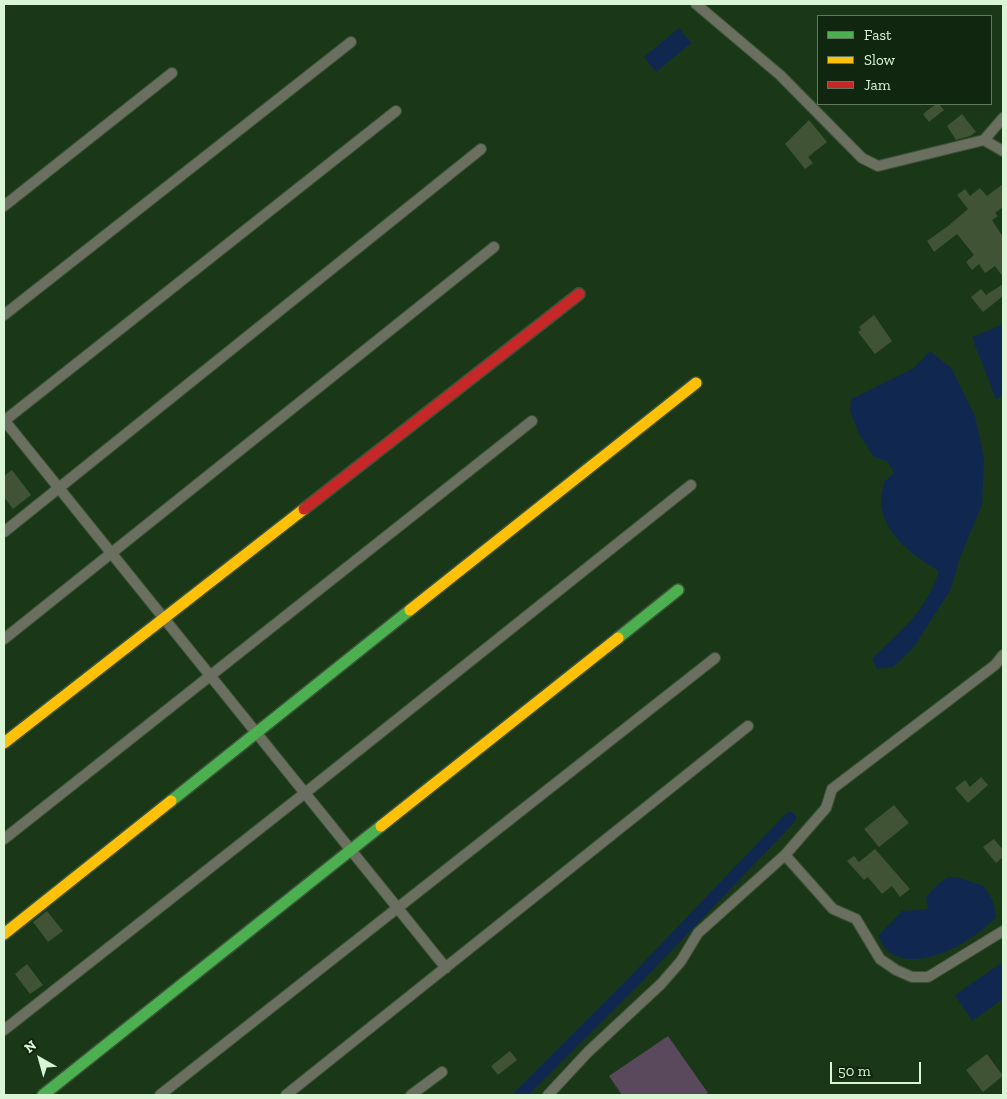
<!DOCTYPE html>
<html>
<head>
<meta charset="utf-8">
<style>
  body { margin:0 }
  #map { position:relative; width:1007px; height:1099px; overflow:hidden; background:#1a3818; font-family:"Zilla Slab",serif }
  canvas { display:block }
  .frame { position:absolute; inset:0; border:5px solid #d9f5d6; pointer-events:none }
  .legend { position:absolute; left:817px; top:15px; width:175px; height:90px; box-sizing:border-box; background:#10260e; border:1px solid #60795e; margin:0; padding:6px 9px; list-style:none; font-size:15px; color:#d9f5d6 }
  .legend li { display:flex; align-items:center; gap:10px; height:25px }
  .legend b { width:25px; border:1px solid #60795e }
  .north { position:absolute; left:15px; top:1034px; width:50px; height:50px; -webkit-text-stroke:4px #10260e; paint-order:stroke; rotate:322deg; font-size:14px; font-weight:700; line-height:20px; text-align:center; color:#d9f5d6 }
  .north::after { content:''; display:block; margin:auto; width:18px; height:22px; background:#d9f5d6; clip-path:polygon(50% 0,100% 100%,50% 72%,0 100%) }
  .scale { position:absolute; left:830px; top:1062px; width:91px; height:22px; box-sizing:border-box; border:2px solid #d9f5d6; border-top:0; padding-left:6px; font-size:15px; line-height:18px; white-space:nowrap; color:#d9f5d6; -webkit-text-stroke:4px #10260e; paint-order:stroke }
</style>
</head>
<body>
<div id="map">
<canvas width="1007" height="1099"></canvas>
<div class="frame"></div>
<ul class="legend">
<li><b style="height:6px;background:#4caf50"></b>Fast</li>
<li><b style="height:6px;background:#ffc107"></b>Slow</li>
<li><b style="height:6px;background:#c62828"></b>Jam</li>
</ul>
<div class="north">N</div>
<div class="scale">50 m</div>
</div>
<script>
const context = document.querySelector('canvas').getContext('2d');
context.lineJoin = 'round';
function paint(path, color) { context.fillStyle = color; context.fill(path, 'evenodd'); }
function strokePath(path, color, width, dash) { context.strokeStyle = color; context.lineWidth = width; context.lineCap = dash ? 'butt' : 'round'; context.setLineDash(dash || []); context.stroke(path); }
paint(new Path2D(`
  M 668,1036 L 708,1093 L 704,1095 L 622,1095 L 609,1076 Z`), '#5a485d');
paint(new Path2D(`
  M 679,28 L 691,43 L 656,72 L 644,57 Z
  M 1003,324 L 1003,396 L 996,399 L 972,337 Z
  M 930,351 L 952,369 L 975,416 L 984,458 L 982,505 L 959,560 L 951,589 L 913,648 L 893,667 L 877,669 L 872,659 C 902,629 926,612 939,571 C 914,556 886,537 881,505 C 880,498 883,489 884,482 L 894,473 L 887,461 L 874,457 L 859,434 L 850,411 L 851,399 L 914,368 Z
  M 948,877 L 957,877 L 984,886 L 993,901 L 996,917 C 975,940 919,974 889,952 C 885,949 881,941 878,936 L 902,911 L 928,909 L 926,897 L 938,884 Z
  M 1003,962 L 1003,999 L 972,1021 L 955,995 Z`), '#10284f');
strokePath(new Path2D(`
  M 520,1095 L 636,979 L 790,818`), '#10284f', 12);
paint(new Path2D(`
  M 936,104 L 939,104 L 944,110 L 929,122 L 923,114 Z
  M 962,114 L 976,132 L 970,136 L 956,140 L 947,126 Z
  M 809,120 L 827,142 L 808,157 L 813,163 L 805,169 L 785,144 Z
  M 1003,184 L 1003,207 L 995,213 L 998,216 L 992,220 L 1003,237 L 1003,277 L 995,266 L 985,273 L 979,264 L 972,270 L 966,262 L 974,255 L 957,234 L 934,252 L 927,241 L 948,226 L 968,209 L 957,195 L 965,189 L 970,196 L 980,188 L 987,196 Z
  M 1003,284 L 1003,296 L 983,312 L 971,297 L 981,289 L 986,295 Z
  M 874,315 L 892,341 L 875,354 L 858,332 L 861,330 L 859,327 Z
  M 12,470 L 31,495 L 13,509 L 4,497 L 4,476 Z
  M 981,777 L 988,785 L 968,803 L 955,788 L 965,780 L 970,787 Z
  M 894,805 L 909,823 L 879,847 L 864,829 Z
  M 994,839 L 1003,850 L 1003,857 L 996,863 L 983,847 Z
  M 875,849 L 910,889 L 900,897 L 892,886 L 882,894 L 868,877 L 864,880 L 847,861 L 854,856 L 859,862 Z
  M 47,911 L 63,931 L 48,942 L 33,922 Z
  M 27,964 L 43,985 L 30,994 L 15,974 Z
  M 510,1051 L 517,1060 L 498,1075 L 491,1066 Z
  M 987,1054 L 1003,1076 L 983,1092 L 966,1070 Z`), '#405334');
const street = new Path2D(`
  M 696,4 L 780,75 L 862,158 L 878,166 L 984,140 L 1003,151
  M 984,140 L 1003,118
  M 4,206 L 172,73
  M 4,315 L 351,42
  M 4,420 L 446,968
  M 4,421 L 396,111
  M 4,532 L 481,149
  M 4,639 L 494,247
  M 4,839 L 532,421
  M 785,855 L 833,909 L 856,919 L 880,959 L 896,970 L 912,977 L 928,977 L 1003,931
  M 4,1030 L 305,793 L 691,485
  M 160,1095 L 715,658
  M 286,1095 L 748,726
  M 411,1095 L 442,1072
  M 548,1095 L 588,1052 L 661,984 L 681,961 L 698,933 L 785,855 L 826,808 L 832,789 L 995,665 L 1003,655`);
const fast = new Path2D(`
  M 618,638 L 678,590
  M 171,801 L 410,610
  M 43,1095 L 381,826`);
const slow = new Path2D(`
  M 410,610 L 696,383
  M 4,743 L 304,509
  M 381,826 L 618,638
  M 4,934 L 171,801`);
const jam = new Path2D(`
  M 304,509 L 579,294`);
strokePath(street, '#3b5439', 12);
strokePath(fast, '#3b5439', 14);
strokePath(slow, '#3b5439', 14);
strokePath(jam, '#3b5439', 14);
strokePath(street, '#6b6f5f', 10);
strokePath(fast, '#4caf50', 11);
strokePath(slow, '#ffc107', 11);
strokePath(jam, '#c62828', 11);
</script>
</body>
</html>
